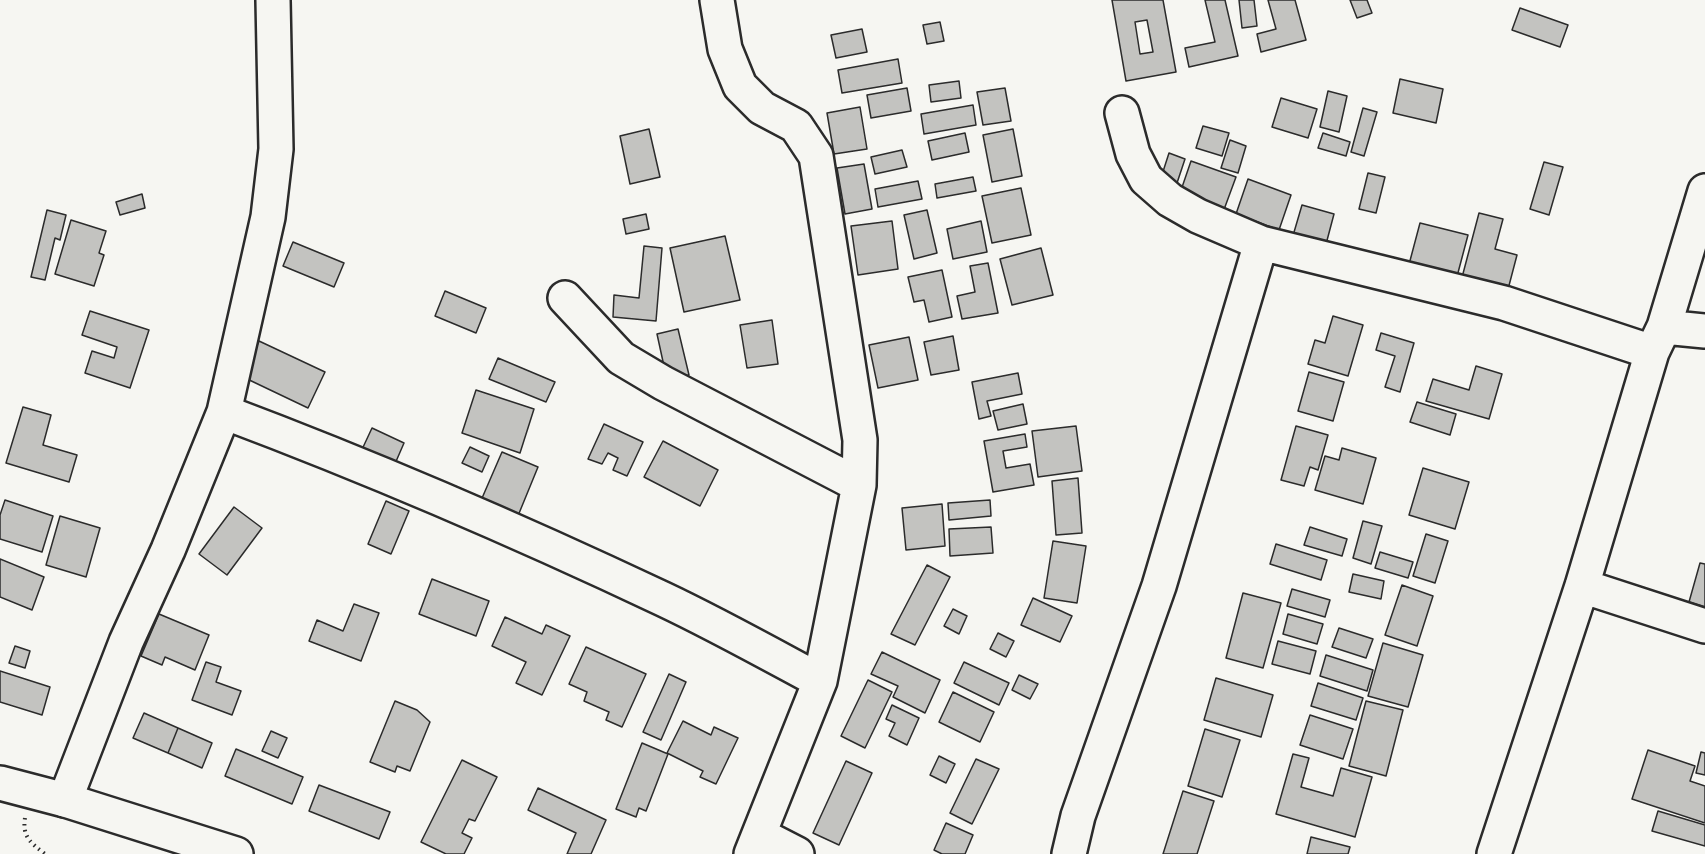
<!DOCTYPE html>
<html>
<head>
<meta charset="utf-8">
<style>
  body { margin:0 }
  canvas { display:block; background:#f6f6f2 }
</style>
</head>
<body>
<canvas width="1705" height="854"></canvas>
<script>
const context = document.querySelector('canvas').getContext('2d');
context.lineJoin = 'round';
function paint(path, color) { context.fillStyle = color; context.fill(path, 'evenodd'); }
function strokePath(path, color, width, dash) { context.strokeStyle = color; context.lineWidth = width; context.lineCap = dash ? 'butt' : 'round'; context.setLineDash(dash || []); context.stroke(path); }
const building = new Path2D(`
  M 1112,0 L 1163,0 L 1176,72 L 1126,81 ZM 1147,20 L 1153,52 L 1140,54 L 1135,22 Z
  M 1205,0 L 1225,0 L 1238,56 L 1189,67 L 1185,48 L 1215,42 Z
  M 1239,0 L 1254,0 L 1257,26 L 1242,28 Z
  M 1268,0 L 1295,0 L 1306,40 L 1261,52 L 1257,34 L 1276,29 Z
  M 1350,0 L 1367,0 L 1372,13 L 1357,18 Z
  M 1520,8 L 1568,25 L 1560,47 L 1512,30 Z
  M 940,22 L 944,41 L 927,44 L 923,25 Z
  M 862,29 L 867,52 L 836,58 L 831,35 Z
  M 898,59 L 902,83 L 842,93 L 838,70 Z
  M 1400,79 L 1443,89 L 1436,123 L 1393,113 Z
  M 959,81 L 961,98 L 931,102 L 929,85 Z
  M 907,88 L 911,111 L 871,118 L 867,95 Z
  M 1005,88 L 1011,121 L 983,125 L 977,92 Z
  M 1328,91 L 1347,96 L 1339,132 L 1320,127 Z
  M 1281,98 L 1317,109 L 1308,138 L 1272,127 Z
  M 973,105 L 976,125 L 924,134 L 921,114 Z
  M 860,107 L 867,149 L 834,154 L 827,113 Z
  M 1363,108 L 1377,112 L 1364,156 L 1351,152 Z
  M 1203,126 L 1229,133 L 1222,156 L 1196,148 Z
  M 649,129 L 660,177 L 630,184 L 620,136 Z
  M 1013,129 L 1022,176 L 992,182 L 983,135 Z
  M 965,133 L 969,152 L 932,160 L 928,141 Z
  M 1323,133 L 1350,142 L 1346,156 L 1318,148 Z
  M 1230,140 L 1246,146 L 1238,173 L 1221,168 Z
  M 902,150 L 907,167 L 875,174 L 871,157 Z
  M 1169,153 L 1185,159 L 1175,189 L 1159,184 Z
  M 1191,161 L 1236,177 L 1222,215 L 1178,199 Z
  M 1544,162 L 1563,167 L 1549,215 L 1530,209 Z
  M 864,164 L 872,209 L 845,214 L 837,168 Z
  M 1368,173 L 1385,177 L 1376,213 L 1359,209 Z
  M 973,177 L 976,191 L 937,198 L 935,184 Z
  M 1248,179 L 1291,195 L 1279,230 L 1236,214 Z
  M 918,181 L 922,199 L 878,207 L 875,189 Z
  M 1021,188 L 1031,235 L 992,243 L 982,196 Z
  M 142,194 L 145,208 L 120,215 L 116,202 Z
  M 1302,205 L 1334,214 L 1325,248 L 1292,239 Z
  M 47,210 L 66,215 L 60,240 L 55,238 L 45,280 L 31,277 Z
  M 927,210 L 937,253 L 914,259 L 904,215 Z
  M 1479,213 L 1503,219 L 1495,249 L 1517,255 L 1506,297 L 1460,285 Z
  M 646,214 L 649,229 L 626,234 L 623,219 Z
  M 71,220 L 106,231 L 99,253 L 104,255 L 94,286 L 55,274 Z
  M 892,221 L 898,269 L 858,275 L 851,226 Z
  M 981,221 L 987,252 L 953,259 L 947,229 Z
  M 1420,223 L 1468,235 L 1455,284 L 1407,272 Z
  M 725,236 L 740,300 L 684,312 L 670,248 Z
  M 293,242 L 344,263 L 334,287 L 283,266 Z
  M 644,246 L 662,248 L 656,321 L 613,317 L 614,295 L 639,298 Z
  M 1041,248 L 1053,295 L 1012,305 L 1000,259 Z
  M 988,263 L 998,313 L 962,319 L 957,296 L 975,292 L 970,266 Z
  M 942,270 L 952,317 L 929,322 L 924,300 L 914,302 L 908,277 Z
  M 445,291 L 486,308 L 476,333 L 435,316 Z
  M 90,311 L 149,330 L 130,388 L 85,373 L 92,351 L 114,358 L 117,347 L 82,335 Z
  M 1333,316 L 1363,325 L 1348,376 L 1308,364 L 1315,340 L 1325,343 Z
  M 772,320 L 778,364 L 747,368 L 740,325 Z
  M 678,329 L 689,375 L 667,380 L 657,334 Z
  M 1381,333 L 1414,343 L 1400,392 L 1385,387 L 1395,356 L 1376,350 Z
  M 953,336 L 959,370 L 931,375 L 924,342 Z
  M 909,337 L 918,380 L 878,388 L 869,345 Z
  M 259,341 L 325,372 L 308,408 L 243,377 Z
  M 498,358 L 555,382 L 546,402 L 489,379 Z
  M 1476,366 L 1502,374 L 1489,419 L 1426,401 L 1433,379 L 1469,390 Z
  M 1309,372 L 1344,382 L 1333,421 L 1298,411 Z
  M 1018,373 L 1022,394 L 987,401 L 991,416 L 979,419 L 972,382 Z
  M 476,390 L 534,409 L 520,453 L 462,433 Z
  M 1417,402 L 1456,414 L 1450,435 L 1410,422 Z
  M 1023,404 L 1027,424 L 998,430 L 993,411 Z
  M 23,407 L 51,415 L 43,445 L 77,455 L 69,482 L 6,463 Z
  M 604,424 L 643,442 L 627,476 L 613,470 L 618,458 L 608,453 L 602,464 L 588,459 Z
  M 1076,426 L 1082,471 L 1038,477 L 1032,431 Z
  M 1296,426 L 1328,435 L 1318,470 L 1310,467 L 1304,486 L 1281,480 Z
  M 372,428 L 404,443 L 391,473 L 358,458 Z
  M 1025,434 L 1027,447 L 1003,451 L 1006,468 L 1030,464 L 1034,485 L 993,492 L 984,441 Z
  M 663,441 L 718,470 L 700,506 L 644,477 Z
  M 470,447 L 489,456 L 482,472 L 462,463 Z
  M 1342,448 L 1376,458 L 1363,504 L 1315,490 L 1325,456 L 1339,460 Z
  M 502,452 L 538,467 L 513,528 L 476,512 Z
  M 1423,468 L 1469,482 L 1455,529 L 1409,515 Z
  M 1078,478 L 1082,533 L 1056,535 L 1052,481 Z
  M 5,500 L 53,516 L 42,552 L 0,539 L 0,515 Z
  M 990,500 L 991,516 L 949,520 L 948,503 Z
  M 386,501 L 409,511 L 391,554 L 368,544 Z
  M 942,504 L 945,546 L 906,550 L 902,508 Z
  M 234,507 L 262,528 L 227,575 L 199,554 Z
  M 60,516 L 100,528 L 86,577 L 46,565 Z
  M 1363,521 L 1382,526 L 1371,564 L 1353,558 Z
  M 991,527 L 993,553 L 950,556 L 949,529 Z
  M 1310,527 L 1347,539 L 1342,556 L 1304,545 Z
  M 1426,534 L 1448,541 L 1435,583 L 1413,576 Z
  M 1053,541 L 1086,546 L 1077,603 L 1044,598 Z
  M 1276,544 L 1327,560 L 1321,580 L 1270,564 Z
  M 1380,552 L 1413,562 L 1408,578 L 1375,568 Z
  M 0,559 L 44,577 L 32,610 L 0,597 Z
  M 1700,563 L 1705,564 L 1705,607 L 1689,602 Z
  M 927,565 L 950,577 L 915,645 L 891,634 Z
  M 1353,574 L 1384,581 L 1381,599 L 1349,592 Z
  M 432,579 L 489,601 L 476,636 L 419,614 Z
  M 1402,585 L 1433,596 L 1417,646 L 1385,635 Z
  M 1292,589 L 1330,600 L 1325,617 L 1287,606 Z
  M 1243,593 L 1281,603 L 1263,668 L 1226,658 Z
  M 1033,598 L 1072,616 L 1060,642 L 1021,625 Z
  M 354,604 L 379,613 L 361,661 L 309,641 L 317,620 L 343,631 Z
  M 953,609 L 967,616 L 959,634 L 944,626 Z
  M 159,614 L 209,635 L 195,670 L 165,657 L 162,665 L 141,656 Z
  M 1288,614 L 1323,624 L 1317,644 L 1283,634 Z
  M 505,617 L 542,634 L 546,625 L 570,636 L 542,695 L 516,683 L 526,662 L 492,646 Z
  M 1339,628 L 1373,639 L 1366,658 L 1332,647 Z
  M 998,633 L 1014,641 L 1006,657 L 990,649 Z
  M 1278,641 L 1316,651 L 1310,674 L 1272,664 Z
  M 1383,643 L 1423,655 L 1408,707 L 1368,696 Z
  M 15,646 L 30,651 L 25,668 L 9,663 Z
  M 586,647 L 646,674 L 622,727 L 606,720 L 609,712 L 584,701 L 587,692 L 569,684 Z
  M 882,652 L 940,680 L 925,713 L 893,697 L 898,686 L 871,674 Z
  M 1326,655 L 1373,670 L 1367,691 L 1320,676 Z
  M 206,662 L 221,667 L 216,682 L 241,691 L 232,715 L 192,700 Z
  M 964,662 L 1009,683 L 999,705 L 954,683 Z
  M 0,671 L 50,687 L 42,715 L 0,702 Z
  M 669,674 L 686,682 L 661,740 L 643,732 Z
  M 1019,675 L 1038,684 L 1030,699 L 1012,690 Z
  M 1216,678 L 1273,695 L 1261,737 L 1204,720 Z
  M 868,680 L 892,692 L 865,748 L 841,736 Z
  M 1318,683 L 1363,698 L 1356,720 L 1311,706 Z
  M 953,692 L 994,712 L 980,742 L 939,722 Z
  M 395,701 L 417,710 L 430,722 L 410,771 L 397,766 L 395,772 L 370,762 Z
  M 1366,701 L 1403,710 L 1386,776 L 1349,766 Z
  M 892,705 L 919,718 L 907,745 L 889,736 L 895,723 L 886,719 Z
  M 144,713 L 178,728 L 168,753 L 133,738 Z
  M 1310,715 L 1353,729 L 1343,759 L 1300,745 Z
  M 683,721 L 711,735 L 714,727 L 738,738 L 716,784 L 700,777 L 703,771 L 667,753 Z
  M 178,728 L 212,743 L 202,768 L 168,753 Z
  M 1205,729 L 1240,740 L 1222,797 L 1188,786 Z
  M 271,731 L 287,738 L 278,758 L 262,751 Z
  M 642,743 L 668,754 L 646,811 L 639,808 L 636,817 L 616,809 Z
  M 236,749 L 303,777 L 292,804 L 225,776 Z
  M 1648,750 L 1695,766 L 1690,781 L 1705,786 L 1705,823 L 1632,799 Z
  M 1701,752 L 1705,753 L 1705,775 L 1696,773 Z
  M 1293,754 L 1309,758 L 1301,787 L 1333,796 L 1341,768 L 1372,777 L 1355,837 L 1276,814 Z
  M 939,756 L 955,764 L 946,783 L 930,775 Z
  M 976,759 L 999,769 L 972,824 L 950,813 Z
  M 462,760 L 497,777 L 475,821 L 469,819 L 462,833 L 472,838 L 464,854 L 446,854 L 421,842 Z
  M 846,761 L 872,773 L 839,845 L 813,833 Z
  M 319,785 L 390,812 L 379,839 L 309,811 Z
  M 538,788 L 606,820 L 591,854 L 567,854 L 576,833 L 528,810 Z
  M 1183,791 L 1214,801 L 1197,854 L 1163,854 Z
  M 1658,811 L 1705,825 L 1705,846 L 1652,831 Z
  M 946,823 L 973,835 L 965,854 L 942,854 L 934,850 Z
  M 1311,837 L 1350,847 L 1348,854 L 1307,854 Z`);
paint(building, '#c3c3c0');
strokePath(building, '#2b2b2b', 1.5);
const minor = new Path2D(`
  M 717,0 L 725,49 L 740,86 L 762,108 L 796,126 L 816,156 L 860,440 L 859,485 L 820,681 L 751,854
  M 1122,113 L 1133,154 L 1146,179 L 1170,200 L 1198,216 L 1261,243 L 1504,303 L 1652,352
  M 565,298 L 621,358 L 663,383 L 859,485
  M 1664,327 L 1705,331
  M 224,412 C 373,468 519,531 663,599 C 716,624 768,653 820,681
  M 1582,586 L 1705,626
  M 65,800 L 126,642 L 168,550 L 224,412 L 268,217 L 276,149 L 273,0
  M 760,835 L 797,854
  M 1069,854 L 1078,816 L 1159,586 L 1261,243
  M 1494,854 L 1582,586 L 1652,352 L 1664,327 L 1705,191`);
const major = new Path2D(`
  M 0,783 L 65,800 L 236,854`);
strokePath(minor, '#2b2b2b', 38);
strokePath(major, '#2b2b2b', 38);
strokePath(new Path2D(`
  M 25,818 C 22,837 31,843 45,854`), '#2b2b2b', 4, [1.5, 4.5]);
strokePath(minor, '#f6f6f2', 33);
strokePath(major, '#f6f6f2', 33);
</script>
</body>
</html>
